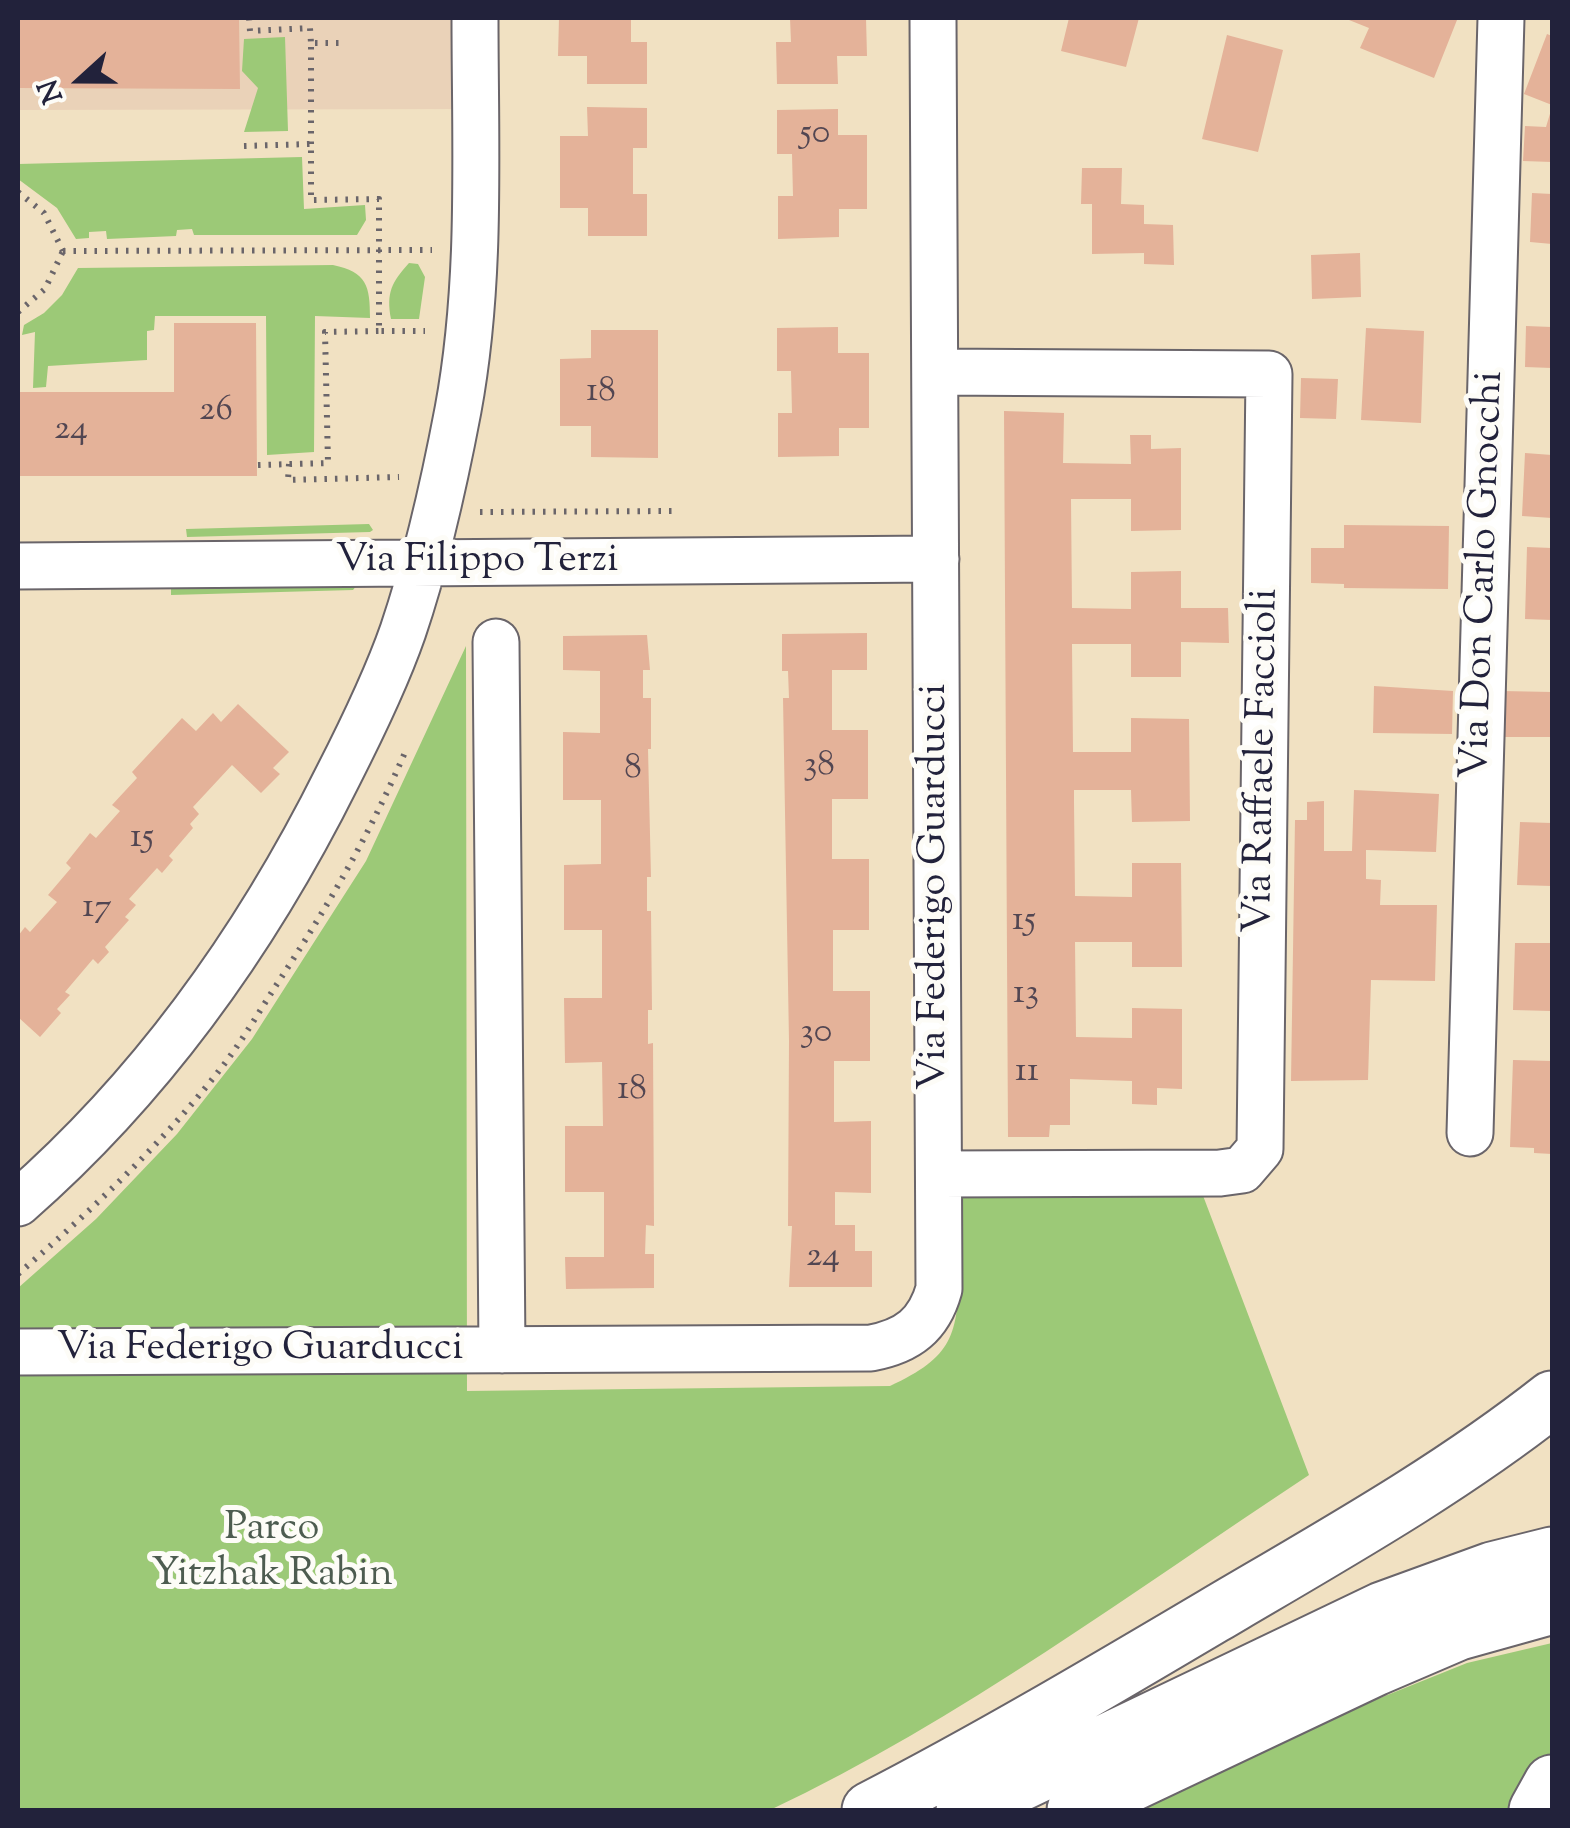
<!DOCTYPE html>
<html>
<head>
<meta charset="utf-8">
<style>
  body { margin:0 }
  #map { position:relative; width:1570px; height:1828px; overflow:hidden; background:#f1e1c2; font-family:"Sorts Mill Goudy",serif }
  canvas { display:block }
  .frame { position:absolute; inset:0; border:20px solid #22223b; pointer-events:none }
  .north { position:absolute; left:30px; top:30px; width:100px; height:100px; -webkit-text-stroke:8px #fdfcf7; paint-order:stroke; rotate:249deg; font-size:28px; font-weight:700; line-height:40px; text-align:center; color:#22223b }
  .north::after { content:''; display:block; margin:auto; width:35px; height:45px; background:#22223b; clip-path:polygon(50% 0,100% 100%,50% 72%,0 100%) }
</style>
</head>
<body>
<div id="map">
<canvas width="1570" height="1828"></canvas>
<div class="frame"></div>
<div class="north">N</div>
</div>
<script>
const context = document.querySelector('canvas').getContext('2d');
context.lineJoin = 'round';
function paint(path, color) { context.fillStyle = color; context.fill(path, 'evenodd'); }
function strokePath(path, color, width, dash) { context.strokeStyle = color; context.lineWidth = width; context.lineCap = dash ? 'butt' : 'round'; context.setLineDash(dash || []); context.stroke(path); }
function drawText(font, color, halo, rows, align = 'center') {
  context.font = font + ' "Sorts Mill Goudy",serif'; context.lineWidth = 10; context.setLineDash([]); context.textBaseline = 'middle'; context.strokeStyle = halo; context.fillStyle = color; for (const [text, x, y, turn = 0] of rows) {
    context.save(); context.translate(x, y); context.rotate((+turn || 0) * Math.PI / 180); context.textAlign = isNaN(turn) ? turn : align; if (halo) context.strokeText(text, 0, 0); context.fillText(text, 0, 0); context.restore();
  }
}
paint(new Path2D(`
  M 18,18 L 462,18 L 462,109 L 18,110 Z`), '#ead2b8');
paint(new Path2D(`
  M 285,37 L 288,131 L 244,132 L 258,88 L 242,71 L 244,39 Z
  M 302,157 L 304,209 L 365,205 L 366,220 L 357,235 L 194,235 L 192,229 L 177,230 L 176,236 L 107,239 L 106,231 L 89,232 L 89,238 L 76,239 L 57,208 L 18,179 L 18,164 Z
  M 409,263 L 418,264 L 425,277 L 419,319 L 391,319 C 386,292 392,282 409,263 Z
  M 333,265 C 367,272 370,286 370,318 L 315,316 L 314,452 L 267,455 L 266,316 L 155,316 L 154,330 L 147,331 L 147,360 L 48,366 L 46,387 L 33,388 L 35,332 L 22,335 L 24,325 L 44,313 L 62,295 L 78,268 Z
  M 369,524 L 373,530 L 370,532 L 187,537 L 186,529 Z
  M 357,585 L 353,590 L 171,595 L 171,587 Z
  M 466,646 L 467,1391 L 890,1386 C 953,1357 958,1335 959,1270 C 959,1231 961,1224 943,1188 L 1202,1193 L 1309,1475 C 1133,1591 961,1720 770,1810 L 18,1810 L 18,1288 L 96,1219 L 177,1134 L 252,1039 L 366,861 Z
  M 1552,1643 L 1552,1810 L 1135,1810 L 1370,1702 L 1467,1663 Z`), '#9cc977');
paint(new Path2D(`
  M 18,18 L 239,18 L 240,89 L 18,88 Z
  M 559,18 L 631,18 L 631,42 L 647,42 L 647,84 L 587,84 L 587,56 L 558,56 Z
  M 790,18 L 866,18 L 867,56 L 837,56 L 838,84 L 777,84 L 776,42 L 791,42 Z
  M 1069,18 L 1139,18 L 1126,67 L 1061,51 Z
  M 1344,18 L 1452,18 L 1457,20 L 1434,78 L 1360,48 L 1369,28 Z
  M 1547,34 L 1552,36 L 1552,105 L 1524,94 Z
  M 1227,35 L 1283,50 L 1258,152 L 1202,139 Z
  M 587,107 L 647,108 L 647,148 L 633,148 L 633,194 L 647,194 L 647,236 L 588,236 L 588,208 L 560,208 L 560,136 L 588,136 Z
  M 1552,107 L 1552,162 L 1523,161 L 1525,126 L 1546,127 Z
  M 838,109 L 838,135 L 867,135 L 867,209 L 839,209 L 839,237 L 778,239 L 778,196 L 793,196 L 792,154 L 777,154 L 777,110 Z
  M 1082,168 L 1122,168 L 1121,204 L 1144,205 L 1144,224 L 1173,225 L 1174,265 L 1144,264 L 1144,253 L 1092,254 L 1092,204 L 1081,204 Z
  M 1532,193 L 1552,194 L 1552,244 L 1530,242 Z
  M 1360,253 L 1361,297 L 1312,299 L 1311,255 Z
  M 174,323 L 256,323 L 257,476 L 18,476 L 18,392 L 174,392 Z
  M 1526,326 L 1552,327 L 1552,368 L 1525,367 Z
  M 838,327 L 838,353 L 869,353 L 869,428 L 839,428 L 839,456 L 778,457 L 778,413 L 792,413 L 791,371 L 777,371 L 777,328 Z
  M 1366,328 L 1424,331 L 1421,423 L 1361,420 Z
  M 591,330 L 658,330 L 658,458 L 591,457 L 591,426 L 560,426 L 560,359 L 591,358 Z
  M 1301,378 L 1338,379 L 1336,419 L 1300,418 Z
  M 1004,411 L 1064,413 L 1063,463 L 1131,464 L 1130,435 L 1151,435 L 1151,449 L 1181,448 L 1181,530 L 1131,531 L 1131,499 L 1071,499 L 1072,608 L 1131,609 L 1131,572 L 1181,571 L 1181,608 L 1228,608 L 1229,643 L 1181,642 L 1181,677 L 1131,677 L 1131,644 L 1072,644 L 1073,752 L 1131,752 L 1131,718 L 1189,719 L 1190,821 L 1132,822 L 1131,790 L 1074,790 L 1074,802 L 1075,896 L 1132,897 L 1132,863 L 1181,863 L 1182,967 L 1132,967 L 1132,942 L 1075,942 L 1076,1037 L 1132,1038 L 1132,1008 L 1182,1009 L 1182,1089 L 1157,1088 L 1157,1105 L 1132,1104 L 1132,1081 L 1070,1079 L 1070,1125 L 1050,1125 L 1049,1137 L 1008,1137 Z
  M 1525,453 L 1552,455 L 1552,518 L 1522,516 Z
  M 1344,525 L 1449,526 L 1448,589 L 1344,588 L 1344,584 L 1311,583 L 1311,548 L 1344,548 Z
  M 1527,547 L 1552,548 L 1552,620 L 1525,619 Z
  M 867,633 L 867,670 L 832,670 L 832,730 L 868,730 L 868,799 L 832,799 L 832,859 L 869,859 L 869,930 L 833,930 L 833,991 L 870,991 L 870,1061 L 834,1061 L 834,1122 L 871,1121 L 871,1193 L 835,1192 L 835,1225 L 855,1225 L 855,1251 L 872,1251 L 872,1287 L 789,1287 L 792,1226 L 788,1226 L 789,1041 L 783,698 L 789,698 L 788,671 L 782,671 L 782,634 Z
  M 647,635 L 650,670 L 643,670 L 643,698 L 651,698 L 651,749 L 648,749 L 651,877 L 647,877 L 647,911 L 651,911 L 652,1010 L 648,1010 L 648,1044 L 653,1043 L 654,1226 L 646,1225 L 645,1254 L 654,1254 L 654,1288 L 566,1289 L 565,1257 L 604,1257 L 604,1192 L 565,1192 L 565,1126 L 603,1126 L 602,1062 L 565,1063 L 564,998 L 602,998 L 602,930 L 564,930 L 564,865 L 601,864 L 601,800 L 563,800 L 563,732 L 600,733 L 600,671 L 563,670 L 563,636 Z
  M 1374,686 L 1453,691 L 1452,734 L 1373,733 Z
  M 1502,691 L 1552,692 L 1552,737 L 1501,737 Z
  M 238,704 L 289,752 L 273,768 L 280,774 L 261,793 L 232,765 L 193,807 L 199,814 L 190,824 L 193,828 L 169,856 L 173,860 L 162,873 L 157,868 L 129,899 L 136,905 L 125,917 L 129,920 L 105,947 L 109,952 L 98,964 L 93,959 L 65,992 L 70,995 L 57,1009 L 61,1013 L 40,1037 L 18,1017 L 18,936 L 25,927 L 30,932 L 57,902 L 48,895 L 71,868 L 66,863 L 90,833 L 96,838 L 120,811 L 112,805 L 137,778 L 132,772 L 182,718 L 196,731 L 213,713 L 221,722 Z
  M 1354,790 L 1439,794 L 1436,852 L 1366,850 L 1366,879 L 1381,880 L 1380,905 L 1437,905 L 1435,981 L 1371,980 L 1368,1080 L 1291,1081 L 1295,820 L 1307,820 L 1307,802 L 1324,801 L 1324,851 L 1352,851 Z
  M 1520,822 L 1552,823 L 1552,886 L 1517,885 Z
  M 1515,943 L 1552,943 L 1552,1011 L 1513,1010 Z
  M 1513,1060 L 1552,1061 L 1552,1154 L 1534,1153 L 1534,1148 L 1510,1147 Z`), '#e4b299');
const street = new Path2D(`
  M 935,372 L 1269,374 L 1260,1149 L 1242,1170 L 1220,1173 L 939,1174
  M 18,566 L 936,559
  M 496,642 L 502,1350
  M 1470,1133 L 1501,18
  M 18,1203 C 154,1084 258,937 338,776 C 362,729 386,680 403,631 C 427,560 444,484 458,410 C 482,281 475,148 475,18
  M 18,1352 L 871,1348 C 908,1341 929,1325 939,1289 L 933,18`);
const highway = new Path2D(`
  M 870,1810 C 994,1746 1113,1675 1233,1604 C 1342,1540 1453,1477 1552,1399
  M 964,1810 L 1382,1610 L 1492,1570 L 1552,1555
  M 1075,1810 L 1375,1668 L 1459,1632 L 1552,1606
  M 1537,1810 L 1552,1783`);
strokePath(street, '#6a656a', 49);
strokePath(highway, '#6a656a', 59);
strokePath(new Path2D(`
  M 249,18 L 250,31 L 310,28 L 311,43
  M 311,144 L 311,43 L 341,43
  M 244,146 L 311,144 L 311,200 L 379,199 L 379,331 L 425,331
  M 18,192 L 44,213 L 63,251
  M 63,251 L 432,250
  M 18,312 L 45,289 L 63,251
  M 289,464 L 288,480 L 399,477
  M 258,465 L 328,463 L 325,332 L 379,331
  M 480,512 L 673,511
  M 18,1274 C 91,1211 162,1144 222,1067 C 242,1041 259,1012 277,984 C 327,908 370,834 406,750`), '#6a656a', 6, [2.5, 8]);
strokePath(street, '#fff', 45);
strokePath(highway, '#fff', 55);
drawText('35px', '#524652', null, [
  ["50",815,136],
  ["18",601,394],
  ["26",216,413],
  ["24",71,432],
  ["38",819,768],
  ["8",633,771],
  ["15",142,840],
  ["17",97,910],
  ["15",1024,923],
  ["13",1026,996],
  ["30",816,1035],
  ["11",1027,1074],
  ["18",632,1092],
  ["24",823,1259]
]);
drawText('40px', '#22223b', '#fdfcf7', [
  ["Via Filippo Terzi",477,563],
  ["Via Don Carlo Gnocchi",1486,575,-88],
  ["Via Raffaele Faccioli",1265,761,-89],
  ["Via Federigo Guarducci",937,887,-90],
  ["Via Federigo Guarducci",260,1351]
]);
drawText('40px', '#4d5c50', '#fdfcf7', [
  ["Parco",272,1531],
  ["Yitzhak Rabin",272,1577]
]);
</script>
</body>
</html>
